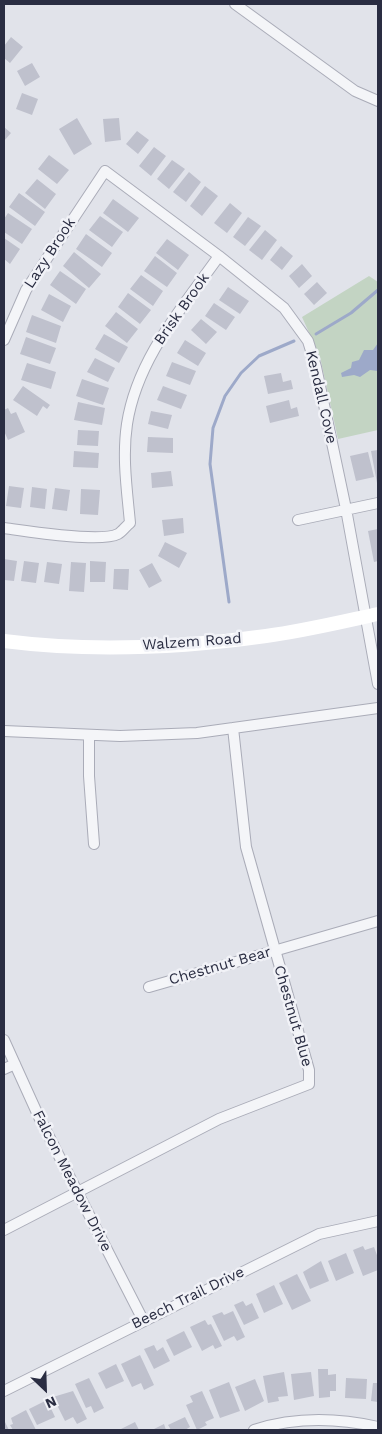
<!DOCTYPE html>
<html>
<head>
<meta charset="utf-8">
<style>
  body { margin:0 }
  #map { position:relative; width:382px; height:1434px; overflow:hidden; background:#e1e3ea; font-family:"Work Sans",sans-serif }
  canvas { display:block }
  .frame { position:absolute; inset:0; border:5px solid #2a2d42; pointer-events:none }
  .north { position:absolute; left:20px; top:1364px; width:50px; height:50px; -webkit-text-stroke:4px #f1f2f7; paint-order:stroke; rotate:156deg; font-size:14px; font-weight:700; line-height:20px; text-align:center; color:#2a2d42 }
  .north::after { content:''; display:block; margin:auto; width:18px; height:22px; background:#2a2d42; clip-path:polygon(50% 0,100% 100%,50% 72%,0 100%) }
</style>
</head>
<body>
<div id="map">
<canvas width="382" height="1434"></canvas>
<div class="frame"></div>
<div class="north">N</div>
</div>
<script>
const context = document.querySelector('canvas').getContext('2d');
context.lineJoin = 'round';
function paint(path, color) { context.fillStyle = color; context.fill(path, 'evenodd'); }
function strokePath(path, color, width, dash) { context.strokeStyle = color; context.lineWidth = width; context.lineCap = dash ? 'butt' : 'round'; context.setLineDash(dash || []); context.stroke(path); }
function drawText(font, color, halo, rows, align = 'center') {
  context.font = font + ' "Work Sans",sans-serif'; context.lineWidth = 5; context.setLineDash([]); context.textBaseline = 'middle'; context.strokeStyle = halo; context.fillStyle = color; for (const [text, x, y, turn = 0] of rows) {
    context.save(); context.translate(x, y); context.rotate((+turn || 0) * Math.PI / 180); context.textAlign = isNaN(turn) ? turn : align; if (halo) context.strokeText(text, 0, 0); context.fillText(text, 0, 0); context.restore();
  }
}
paint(new Path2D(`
  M 369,276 L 378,282 L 378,430 L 338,439 L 320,357 L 302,317 Z`), '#c3d4c3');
paint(new Path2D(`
  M 378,343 L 378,371 L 370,370 L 360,377 L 354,375 L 342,377 L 341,373 L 351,368 L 352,362 L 359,360 L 364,350 L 373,350 Z`), '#9da9c9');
strokePath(new Path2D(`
  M 316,334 L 351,313 L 378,290
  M 229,602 L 210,464 L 213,428 L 225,396 L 241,373 L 259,356 L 294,341`), '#9da9c9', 3);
paint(new Path2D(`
  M 11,37 L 23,47 L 10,63 L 4,58 L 4,46 Z
  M 32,63 L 40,77 L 25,86 L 17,71 Z
  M 22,93 L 38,99 L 32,115 L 16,109 Z
  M 77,118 L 92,144 L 74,155 L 59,129 Z
  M 119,118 L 121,140 L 105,142 L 103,119 Z
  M 4,127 L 11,133 L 4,141 Z
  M 137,131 L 149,140 L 138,154 L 126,144 Z
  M 154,147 L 166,156 L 151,176 L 139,166 Z
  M 49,155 L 69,170 L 57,184 L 38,169 Z
  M 172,160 L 185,169 L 169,189 L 157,179 Z
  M 189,172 L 201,182 L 186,202 L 173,192 Z
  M 37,179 L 56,194 L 45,209 L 25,193 Z
  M 205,186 L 218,196 L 202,216 L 190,206 Z
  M 19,193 L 45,212 L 35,226 L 9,207 Z
  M 113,199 L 139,218 L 128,232 L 103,213 Z
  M 230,203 L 242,213 L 227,233 L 214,223 Z
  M 8,213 L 32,229 L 22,244 L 4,232 L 4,219 Z
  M 100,216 L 123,232 L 112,247 L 89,230 Z
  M 248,217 L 261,226 L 245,246 L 233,237 Z
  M 265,230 L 277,240 L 262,260 L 249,250 Z
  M 86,234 L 112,253 L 102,267 L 76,249 Z
  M 4,238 L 20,249 L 10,264 L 4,259 Z
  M 167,239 L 189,255 L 178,270 L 156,253 Z
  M 281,246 L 293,256 L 282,270 L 270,260 Z
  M 74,252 L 101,274 L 89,288 L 63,266 Z
  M 155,256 L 177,273 L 167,287 L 144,271 Z
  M 302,264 L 312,276 L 299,288 L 289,276 Z
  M 60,271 L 86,289 L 76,304 L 50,285 Z
  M 141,275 L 163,291 L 153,306 L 130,289 Z
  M 317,282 L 327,293 L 314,305 L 304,294 Z
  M 228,287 L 249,301 L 240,314 L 219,300 Z
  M 128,293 L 151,310 L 140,324 L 118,307 Z
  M 49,294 L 71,306 L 63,322 L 41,310 Z
  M 214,303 L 235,317 L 226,330 L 205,316 Z
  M 116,312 L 138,329 L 127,343 L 105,326 Z
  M 32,315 L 61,326 L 56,343 L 26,332 Z
  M 201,319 L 217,332 L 206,344 L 191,330 Z
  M 104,334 L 128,347 L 119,363 L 95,349 Z
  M 26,337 L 56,348 L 50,364 L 20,354 Z
  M 185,340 L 206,353 L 198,366 L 177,353 Z
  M 95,358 L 115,368 L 108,382 L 87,372 Z
  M 172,362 L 196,371 L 190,385 L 166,376 Z
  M 27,363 L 56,372 L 51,389 L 21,380 Z
  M 281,373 L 283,382 L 291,380 L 293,389 L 268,394 L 264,376 Z
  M 82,379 L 109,388 L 103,405 L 76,396 Z
  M 23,386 L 50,405 L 47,409 L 43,406 L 37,416 L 13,400 Z
  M 163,386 L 187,395 L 181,409 L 157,400 Z
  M 289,400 L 291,409 L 297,407 L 299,416 L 270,423 L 266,406 Z
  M 78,402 L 105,408 L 102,425 L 74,420 Z
  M 8,408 L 11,414 L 16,412 L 25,432 L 8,440 L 4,431 L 4,410 Z
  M 151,411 L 172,415 L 168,429 L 148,424 Z
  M 78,430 L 99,431 L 98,446 L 77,445 Z
  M 148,437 L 173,438 L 173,453 L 147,452 Z
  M 378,450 L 378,483 L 377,483 L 371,451 Z
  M 74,451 L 99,453 L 98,468 L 73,467 Z
  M 368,452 L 374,477 L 356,481 L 350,456 Z
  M 171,471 L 173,486 L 152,488 L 151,473 Z
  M 9,486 L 24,488 L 21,508 L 6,506 Z
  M 32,487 L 47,489 L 45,509 L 30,507 Z
  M 55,488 L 70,490 L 67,511 L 52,509 Z
  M 81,489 L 100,490 L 98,515 L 80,514 Z
  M 183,518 L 184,533 L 164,536 L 162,520 Z
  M 378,529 L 378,561 L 374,562 L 368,531 Z
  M 165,542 L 187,553 L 179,568 L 158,556 Z
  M 4,559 L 17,561 L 14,581 L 4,580 Z
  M 24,561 L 39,563 L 36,583 L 21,581 Z
  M 90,561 L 106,562 L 105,582 L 90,582 Z
  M 47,562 L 62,564 L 59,584 L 44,582 Z
  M 71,562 L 86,563 L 84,592 L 69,591 Z
  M 152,563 L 162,581 L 149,588 L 139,570 Z
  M 114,569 L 129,569 L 128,590 L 113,589 Z
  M 363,1246 L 365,1250 L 374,1247 L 378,1258 L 378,1270 L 363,1276 L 353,1250 Z
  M 346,1253 L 354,1273 L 336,1281 L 328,1261 Z
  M 321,1261 L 329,1281 L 310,1289 L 303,1272 Z
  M 297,1274 L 311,1301 L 292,1310 L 279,1283 Z
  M 274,1285 L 283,1304 L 264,1313 L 256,1294 Z
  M 243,1301 L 246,1306 L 252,1303 L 259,1318 L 244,1325 L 234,1305 Z
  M 233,1311 L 245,1337 L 237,1341 L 234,1336 L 224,1341 L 212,1316 L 222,1312 L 224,1315 Z
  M 205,1320 L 208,1325 L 211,1324 L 222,1346 L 215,1349 L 213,1345 L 202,1351 L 190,1327 Z
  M 184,1331 L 192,1347 L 174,1356 L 166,1340 Z
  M 154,1345 L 157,1351 L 163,1347 L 170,1361 L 154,1369 L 144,1349 Z
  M 140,1355 L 154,1385 L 144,1390 L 141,1383 L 132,1387 L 121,1364 Z
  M 116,1364 L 124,1381 L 106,1389 L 98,1373 Z
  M 318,1369 L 328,1369 L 328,1375 L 336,1374 L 336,1391 L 330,1391 L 330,1397 L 319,1398 Z
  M 284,1372 L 288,1396 L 278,1397 L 279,1401 L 268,1403 L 263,1376 Z
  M 311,1372 L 314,1396 L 294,1400 L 291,1374 Z
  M 89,1378 L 104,1408 L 94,1413 L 91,1406 L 86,1408 L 75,1384 Z
  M 346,1378 L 367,1379 L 366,1399 L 345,1398 Z
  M 255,1379 L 264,1401 L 245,1411 L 235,1387 Z
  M 229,1382 L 240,1411 L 220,1418 L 209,1390 Z
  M 373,1383 L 378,1383 L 378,1402 L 371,1401 Z
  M 73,1391 L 87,1419 L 77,1424 L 73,1417 L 65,1421 L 53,1397 Z
  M 202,1391 L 214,1418 L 205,1422 L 207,1425 L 197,1430 L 186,1405 L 193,1402 L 190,1396 Z
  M 47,1400 L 55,1417 L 37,1425 L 29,1409 Z
  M 26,1410 L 36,1430 L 13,1430 L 10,1425 L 13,1424 L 11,1418 Z
  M 185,1417 L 190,1427 L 185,1430 L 171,1430 L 168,1425 Z
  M 4,1420 L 9,1430 L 4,1430 Z
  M 135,1422 L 139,1430 L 119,1430 Z
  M 164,1424 L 166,1430 L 152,1430 Z`), '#bfc1cd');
const street = new Path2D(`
  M 235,4 L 355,91 L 378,101
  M 4,340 L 26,290 L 105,171 L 219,256 L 284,308 L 308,341 L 316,367 L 346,509 L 378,684
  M 298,520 L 378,503
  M 4,528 C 26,531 100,543 118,534 C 122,532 126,526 130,523 C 127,490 122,457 127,424 C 137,359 182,308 219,256
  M 4,731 L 120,736 L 197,733 L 378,708
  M 89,735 L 89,776 L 94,844
  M 149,987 L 378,921
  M 4,1040 L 38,1115 L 143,1320
  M 4,1069 L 15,1064
  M 4,1230 L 219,1119 L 309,1084 L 309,1070 L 246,847 L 233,728
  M 4,1391 L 319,1234 L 378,1221
  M 254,1430 C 294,1417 338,1418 378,1427`);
strokePath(street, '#aaacb8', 12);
strokePath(street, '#f4f5f8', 10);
strokePath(new Path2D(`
  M 4,641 C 90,652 180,648 266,636 C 304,631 341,622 378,614`), '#fff', 14);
drawText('15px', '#2a2d42', '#f1f2f7', [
  ["Lazy Brook",50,253,-57],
  ["Brisk Brook",182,309,-55],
  ["Kendall Cove",321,397,77],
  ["Walzem Road",192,642,-4],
  ["Chestnut Bear",220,966,-16],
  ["Chestnut Blue",293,1016,74],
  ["Falcon Meadow Drive",72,1181,63],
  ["Beech Trail Drive",188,1298,-26]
]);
</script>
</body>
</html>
